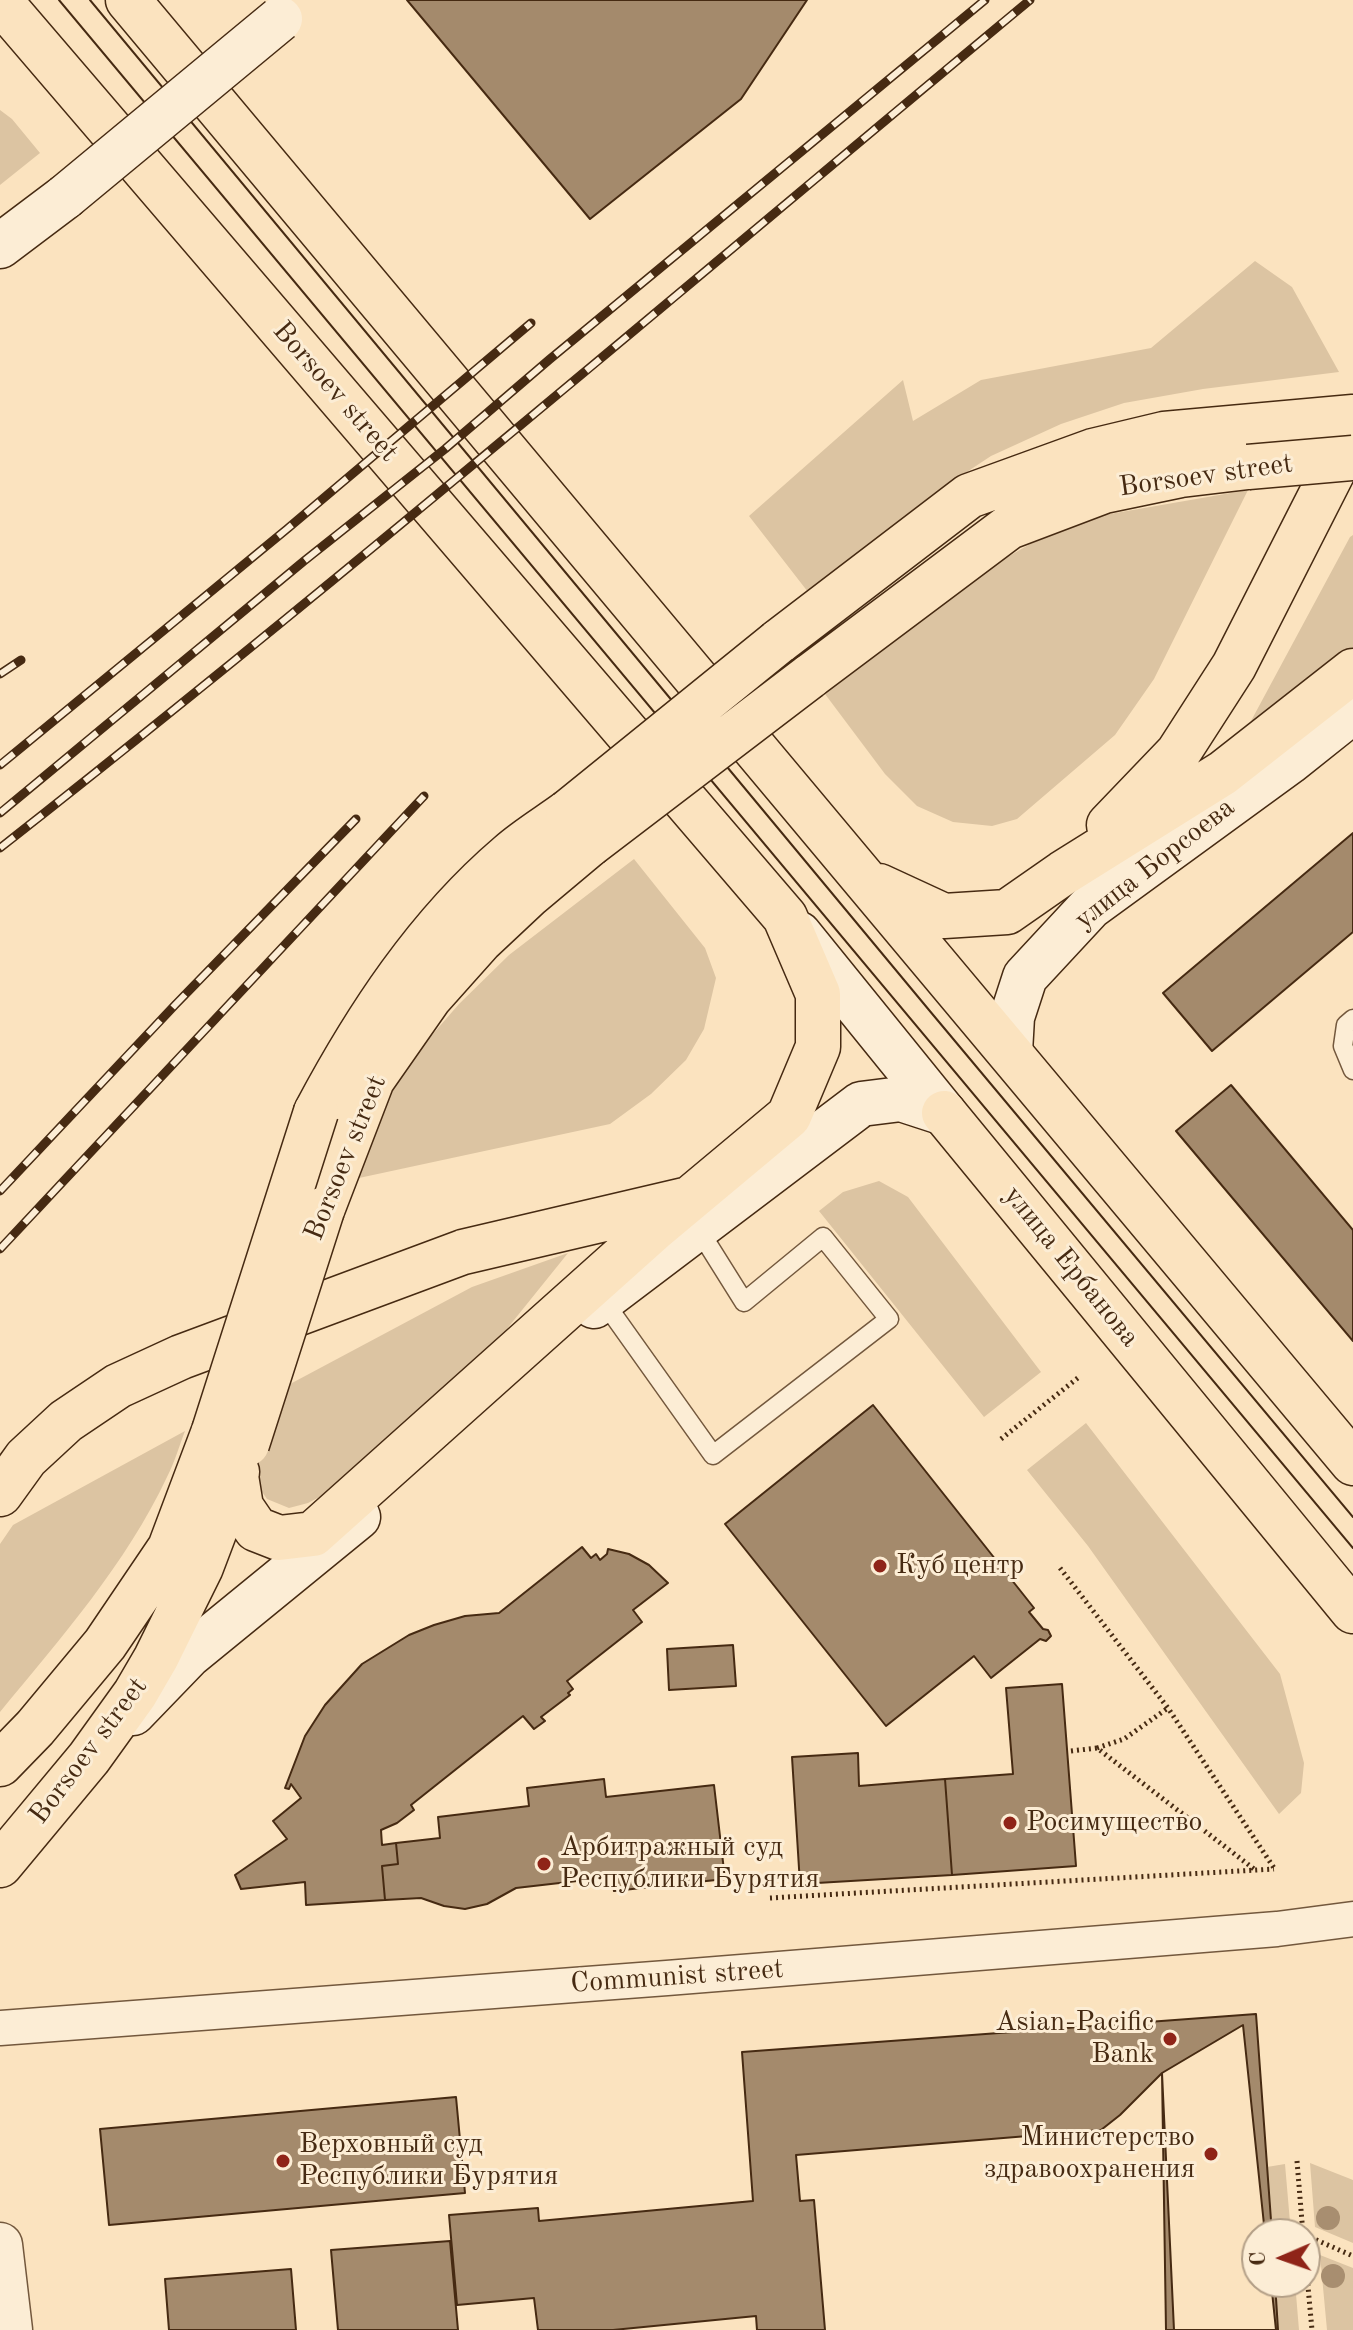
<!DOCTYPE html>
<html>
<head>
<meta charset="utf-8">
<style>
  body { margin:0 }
  #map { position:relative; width:1353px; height:2330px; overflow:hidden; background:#fbe3bf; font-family:"Old Standard TT",serif }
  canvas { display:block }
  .north { position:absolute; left:1241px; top:2218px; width:80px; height:80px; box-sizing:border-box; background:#fcedd5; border:2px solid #b39f87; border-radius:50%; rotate:268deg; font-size:22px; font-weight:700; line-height:32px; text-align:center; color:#462a12 }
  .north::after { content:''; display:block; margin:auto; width:28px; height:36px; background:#8f2418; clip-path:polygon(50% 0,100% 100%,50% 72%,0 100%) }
</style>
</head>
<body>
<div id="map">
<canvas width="1353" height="2330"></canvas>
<div class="north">С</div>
</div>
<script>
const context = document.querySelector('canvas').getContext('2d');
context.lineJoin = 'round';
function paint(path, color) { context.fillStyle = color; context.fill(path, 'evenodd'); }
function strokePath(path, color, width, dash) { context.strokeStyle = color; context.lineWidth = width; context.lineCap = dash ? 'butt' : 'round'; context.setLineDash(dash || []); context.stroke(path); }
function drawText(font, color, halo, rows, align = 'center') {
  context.font = font + ' "Old Standard TT",serif'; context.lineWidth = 6; context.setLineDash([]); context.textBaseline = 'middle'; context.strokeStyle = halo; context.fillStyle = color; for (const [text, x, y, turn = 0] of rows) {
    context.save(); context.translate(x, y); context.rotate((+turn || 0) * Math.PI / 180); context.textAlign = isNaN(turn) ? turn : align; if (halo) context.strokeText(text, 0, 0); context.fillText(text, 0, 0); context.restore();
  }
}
paint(new Path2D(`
  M 0,110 L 12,119 L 40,153 L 0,185 Z
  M 1255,261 L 1292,287 L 1339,372 L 1203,389 L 1124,403 L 1061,424 L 991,456 L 932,495 L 808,592 L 749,516 L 903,380 L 913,421 L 981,380 L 1151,348 Z
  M 1248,490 L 1154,679 L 1115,735 L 1017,819 L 992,826 L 953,822 L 917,806 L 885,774 L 825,694 L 949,591 L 1030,544 L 1104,515 Z
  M 1353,535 L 1353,665 L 1223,773 L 1350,537 Z
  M 634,859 L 705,948 L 716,978 L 704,1029 L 686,1060 L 651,1094 L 610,1124 L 345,1181 L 388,1098 L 418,1051 L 459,1004 L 509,955 Z
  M 879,1181 L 908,1197 L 1041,1372 L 984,1417 L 819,1211 L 843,1192 Z
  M 568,1253 L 506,1330 L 329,1492 L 308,1503 L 289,1508 L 267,1499 L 258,1486 L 253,1456 L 277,1391 L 472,1287 Z
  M 1086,1423 L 1280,1674 L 1304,1763 L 1301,1793 L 1279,1814 L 1088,1546 L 1027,1470 Z
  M 185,1431 C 179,1446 175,1462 167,1477 C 126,1564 61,1638 0,1712 L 0,1544 L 13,1525 Z
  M 1310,2163 L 1353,2180 L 1353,2243 L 1315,2227 Z
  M 1285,2164 L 1291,2234 L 1272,2234 L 1267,2167 Z
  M 1320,2255 L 1353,2268 L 1353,2330 L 1327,2330 Z
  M 1275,2282 L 1295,2282 L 1299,2330 L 1278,2330 Z`), '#dcc4a2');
const building = new Path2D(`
  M 407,0 L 807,0 L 741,99 L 590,219 Z
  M 1353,833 L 1353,932 L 1212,1051 L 1163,993 Z
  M 1231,1085 L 1353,1230 L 1353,1341 L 1176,1131 Z
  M 873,1405 L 1034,1608 L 1029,1612 L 1043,1629 L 1048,1630 L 1051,1636 L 1046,1641 L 1040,1639 L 991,1678 L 974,1656 L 886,1726 L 725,1524 Z
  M 582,1547 L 591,1558 L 596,1554 L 600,1560 L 607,1554 L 608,1549 L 629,1554 L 649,1565 L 668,1583 L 633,1610 L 642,1622 L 567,1681 L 573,1689 L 568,1693 L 570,1695 L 541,1717 L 545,1721 L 534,1729 L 523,1716 L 411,1805 L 414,1810 L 397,1823 L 381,1830 L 382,1845 L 396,1843 L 398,1864 L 382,1866 L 385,1900 L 306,1905 L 305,1882 L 241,1889 L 235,1875 L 287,1839 L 273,1821 L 301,1798 L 291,1784 L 289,1789 L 285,1788 L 305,1736 L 325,1705 L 362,1664 L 409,1635 L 434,1625 L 465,1616 L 499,1613 Z
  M 733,1645 L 736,1686 L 669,1690 L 667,1649 Z
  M 1062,1684 L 1076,1866 L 952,1875 L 945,1779 L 1013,1774 L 1006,1688 Z
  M 858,1753 L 859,1786 L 945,1779 L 952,1875 L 800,1884 L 792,1757 Z
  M 604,1779 L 606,1797 L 714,1785 L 725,1879 L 614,1891 L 612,1877 L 516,1888 L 487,1904 L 465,1909 L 444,1906 L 421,1898 L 385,1900 L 382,1866 L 398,1864 L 396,1843 L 440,1838 L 438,1817 L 529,1806 L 527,1788 Z
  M 1256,2014 L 1272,2234 L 1257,2234 L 1257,2282 L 1275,2282 L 1278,2330 L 1166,2330 L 1162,2073 L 1120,2115 L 1101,2130 L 796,2155 L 800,2201 L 814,2200 L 825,2330 L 757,2330 L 756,2316 L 613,2330 L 538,2330 L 534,2298 L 457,2305 L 449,2215 L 538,2208 L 539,2221 L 753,2201 L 742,2052 Z
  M 1243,2025 L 1265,2234 L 1257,2234 L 1257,2282 L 1271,2282 L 1276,2330 L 1174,2330 L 1162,2073 Z
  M 456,2097 L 465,2193 L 109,2225 L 100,2129 Z
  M 450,2241 L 458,2330 L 338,2330 L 331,2250 Z
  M 291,2269 L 296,2330 L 169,2330 L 165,2279 Z`);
paint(building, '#a48a6c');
strokePath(building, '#462a12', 2);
const service = new Path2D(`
  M 1353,1019 L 1346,1025 L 1343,1046 L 1353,1070
  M 602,1299 L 713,1455 L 889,1319 L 823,1237 L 744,1302 L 697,1227`);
const minor = new Path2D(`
  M 0,2028 L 667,1978 L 1277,1929 L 1353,1919`);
const tertiary = new Path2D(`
  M 0,2245 L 10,2330`);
const secondary = new Path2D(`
  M 0,246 L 65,197
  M 799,934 L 944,1113
  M 1010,1052 L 1012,1017 L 1025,977 L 1090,907 L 1289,762 L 1353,711
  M 594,1306 L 861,1104 L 901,1099 L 944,1113
  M 133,1713 L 189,1655 L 358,1517`);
const primary = new Path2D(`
  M 128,0 L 1353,1463
  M 0,1 L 785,917 L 818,994 L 818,1047 L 789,1116 L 655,1228 L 313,1534 L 279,1538 L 256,1529 L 241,1507 L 236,1476
  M 778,642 L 969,496 L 1093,451 L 1164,434 L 1353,417
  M 809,677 L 1009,527 L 1104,491 L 1181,475 L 1248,467
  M 1109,825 L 1178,753 L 1234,666 L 1353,432
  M 879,886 L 944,916 L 1007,912 L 1063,873 L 1223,773 L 1353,671
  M 316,1112 C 366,1018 427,925 509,855 C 527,839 549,826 568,812
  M 944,1113 L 1353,1611
  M 322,1210 L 372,1080 L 430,997 L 480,941 L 528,896 L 590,844
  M 0,1494 L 26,1458 L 66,1421 L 118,1386 L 181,1357 L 463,1252 L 685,1200
  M 0,1764 L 35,1728 L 105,1644 L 170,1548 L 214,1431
  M 0,1865 L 89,1758 L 135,1694 L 156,1658 L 201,1567 L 237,1472`);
strokePath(service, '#73583d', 21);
strokePath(minor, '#73583d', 37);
strokePath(tertiary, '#73583d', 47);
strokePath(secondary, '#462a12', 47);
strokePath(primary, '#462a12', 47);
strokePath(new Path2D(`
  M 1001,1439 L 1079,1377
  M 1060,1568 L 1168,1708 L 1274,1868
  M 1097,1748 L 1124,1739 L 1168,1708
  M 1071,1751 L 1097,1748 L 1254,1869
  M 770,1898 L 1274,1869
  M 1297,2161 L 1303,2234
  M 1305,2235 L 1353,2256
  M 1305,2254 L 1312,2330`), '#462a12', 5, [2, 4]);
strokePath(service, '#fcedd5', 18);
strokePath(minor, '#fcedd5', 34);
strokePath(tertiary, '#fcedd5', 44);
strokePath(secondary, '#fcedd5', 44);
strokePath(primary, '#fbe3bf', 44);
strokePath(new Path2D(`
  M 59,0 L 1353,1548
  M 90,0 L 929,1010 L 1353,1517`), '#462a12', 2);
const rail = new Path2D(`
  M 0,674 L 21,660
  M 0,765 L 287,529 L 531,323
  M 0,813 L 304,561 L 445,449 L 550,359 L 985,0
  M 0,848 C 350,573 688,284 1030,0
  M 0,1191 L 175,1005 L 356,819
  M 0,1249 L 424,796`);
strokePath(rail, '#462a12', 9);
strokePath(rail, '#fcedd5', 6, [18]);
const secondaryBridge = new Path2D(`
  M 65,197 L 280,19`);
const primaryBridge = new Path2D(`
  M 1248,467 L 1353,458
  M 568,812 L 778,642
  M 590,844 L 809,677
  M 214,1431 L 316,1112
  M 247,1444 L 322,1210`);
strokePath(secondaryBridge, '#462a12', 47, []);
strokePath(primaryBridge, '#462a12', 47, []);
strokePath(secondaryBridge, '#fcedd5', 44);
strokePath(primaryBridge, '#fbe3bf', 44);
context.fillStyle = '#a88e70';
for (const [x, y] of [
  [1328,2218],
  [1333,2276]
]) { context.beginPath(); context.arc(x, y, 12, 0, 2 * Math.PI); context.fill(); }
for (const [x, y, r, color] of [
  [880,1566,8,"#8f2418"],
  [1010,1823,8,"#8f2418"],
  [544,1864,8,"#8f2418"],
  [1170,2039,8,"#8f2418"],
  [1211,2154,8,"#8f2418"],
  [283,2161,8,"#8f2418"]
]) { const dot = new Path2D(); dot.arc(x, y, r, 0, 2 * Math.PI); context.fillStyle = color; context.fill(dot); strokePath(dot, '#fcedd5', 3); }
drawText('28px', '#462a12', '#fcedd5', [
  ["Borsoev street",335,392,49],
  ["Borsoev street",1206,476,-8],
  ["улица Борсоева",1155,864,-38],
  ["Borsoev street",346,1158,-68],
  ["улица Ербанова",1071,1267,51],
  ["Borsoev street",89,1751,-53],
  ["Communist street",677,1977,-4]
]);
drawText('28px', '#462a12', '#fcedd5', [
  ["Куб центр",896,1566],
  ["Росимущество",1026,1823],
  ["Арбитражный суд",560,1848],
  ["Республики Бурятия",560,1880],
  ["Asian-Pacific",1154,2023,"right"],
  ["Bank",1154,2055,"right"],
  ["Министерство",1195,2138,"right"],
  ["здравоохранения",1195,2170,"right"],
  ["Верховный суд",299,2145],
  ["Республики Бурятия",299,2177]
], 'left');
</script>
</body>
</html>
